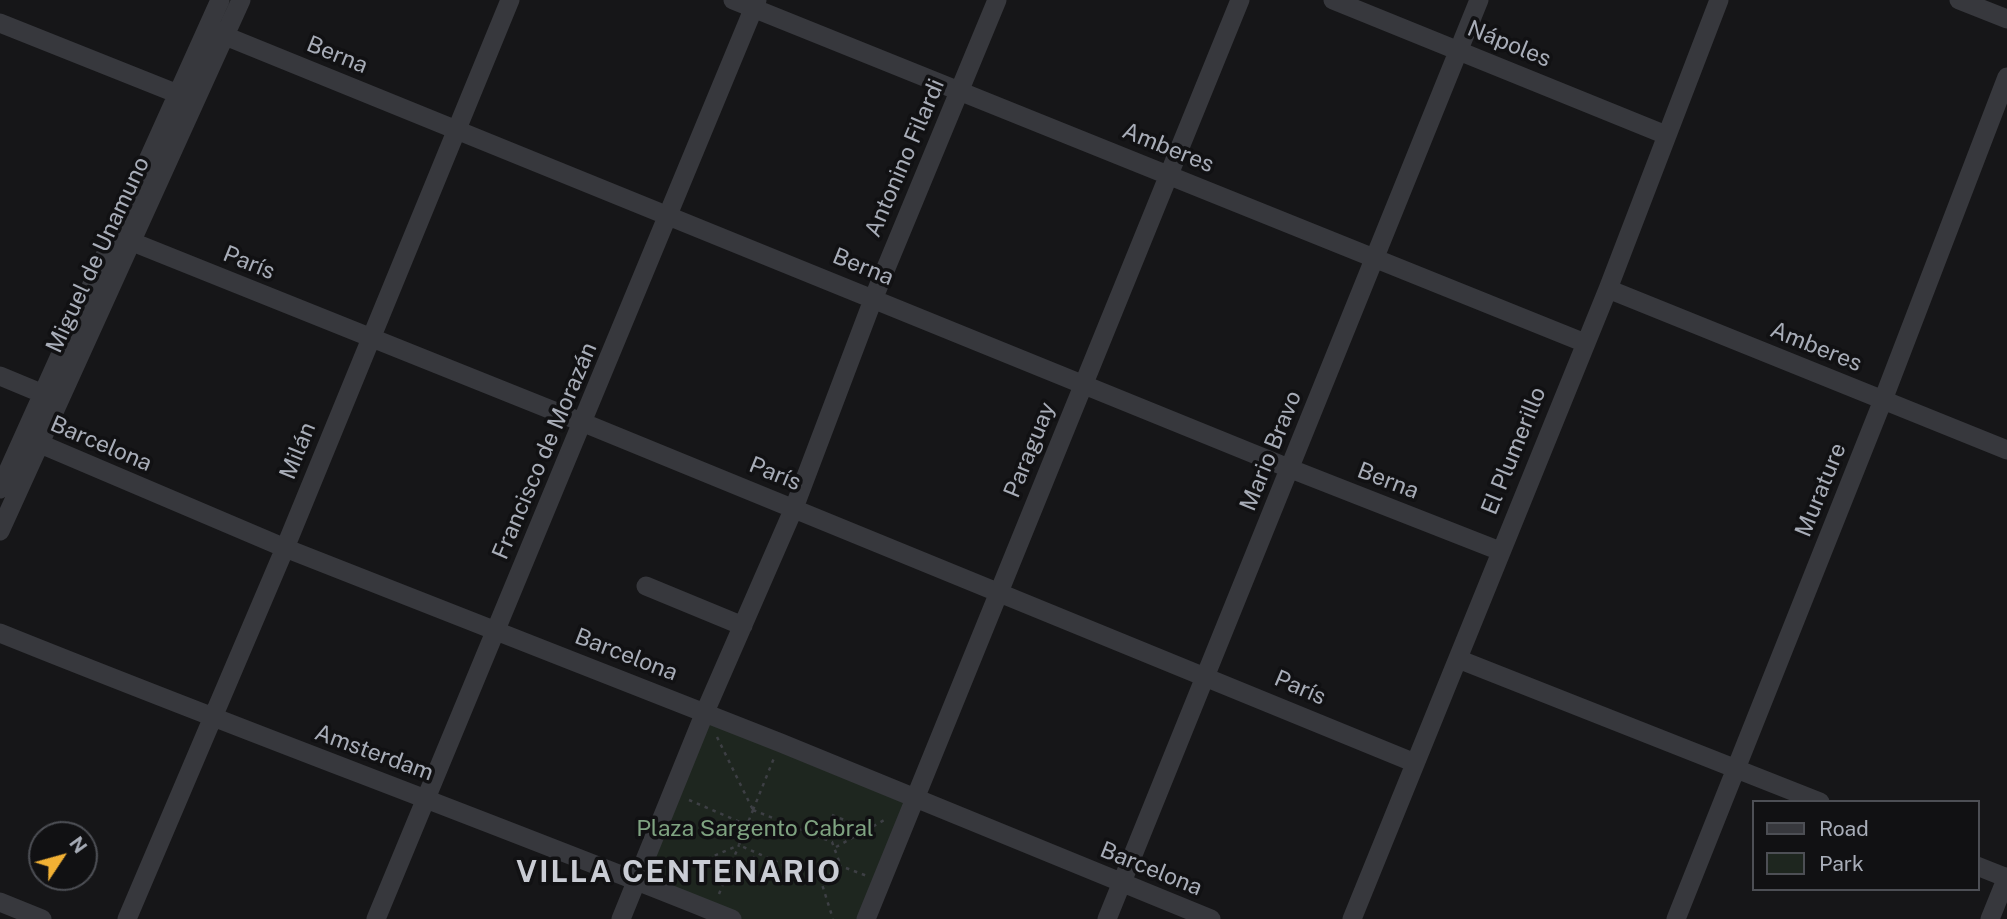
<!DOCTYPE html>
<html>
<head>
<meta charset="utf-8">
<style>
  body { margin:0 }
  #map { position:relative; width:2007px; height:919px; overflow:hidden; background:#161618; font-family:"Public Sans",sans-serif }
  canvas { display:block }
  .legend { position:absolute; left:1752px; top:800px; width:228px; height:91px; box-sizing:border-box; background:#111113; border:2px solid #4d4f55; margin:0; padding:9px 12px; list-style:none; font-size:21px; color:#a8adb8 }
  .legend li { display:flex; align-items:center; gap:14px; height:35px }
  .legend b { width:35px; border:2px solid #4d4f55 }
  .north { position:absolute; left:28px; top:821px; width:70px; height:70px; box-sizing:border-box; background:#111113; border:2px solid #4d4f55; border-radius:50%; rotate:54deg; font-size:19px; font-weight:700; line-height:28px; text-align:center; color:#a8adb8 }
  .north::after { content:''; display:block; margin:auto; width:24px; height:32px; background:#f2b134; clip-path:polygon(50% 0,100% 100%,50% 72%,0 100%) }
</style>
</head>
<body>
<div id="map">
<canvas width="2007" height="919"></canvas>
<ul class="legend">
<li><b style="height:9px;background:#37383d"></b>Road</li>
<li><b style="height:19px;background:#1e261f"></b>Park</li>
</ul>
<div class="north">N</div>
</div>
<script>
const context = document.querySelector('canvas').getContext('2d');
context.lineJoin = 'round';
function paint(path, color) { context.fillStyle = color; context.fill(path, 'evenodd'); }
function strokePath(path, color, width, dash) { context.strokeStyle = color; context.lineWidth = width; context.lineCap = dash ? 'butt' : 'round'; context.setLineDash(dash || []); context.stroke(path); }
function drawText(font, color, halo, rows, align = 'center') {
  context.font = font + ' "Public Sans",sans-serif'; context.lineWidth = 7; context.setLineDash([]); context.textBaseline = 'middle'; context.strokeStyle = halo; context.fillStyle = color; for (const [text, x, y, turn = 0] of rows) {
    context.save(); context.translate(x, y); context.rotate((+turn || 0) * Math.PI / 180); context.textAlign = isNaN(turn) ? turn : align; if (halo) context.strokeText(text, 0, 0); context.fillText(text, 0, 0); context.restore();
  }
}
paint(new Path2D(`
  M 705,712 L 917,798 L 866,919 L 731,919 L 637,881 Z`), '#1e261f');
strokePath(new Path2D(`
  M 717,737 L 753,810
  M 689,800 L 747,825
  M 753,810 L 832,842 L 839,861 L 833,873 L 813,878 L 739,845 Z
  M 753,810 L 774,758
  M 832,815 L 864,828
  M 836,847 L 888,818
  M 838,865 L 867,876
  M 746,875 L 756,853
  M 668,876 L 739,845
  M 820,878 L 833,919
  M 719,894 L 739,845`), '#3d3f44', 2.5, [3.5, 5]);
strokePath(new Path2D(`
  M 733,0 L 1585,343
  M 1333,0 L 1666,135
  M 1959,0 L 2007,19
  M 0,23 L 188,98
  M 208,29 L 1291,469 L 1500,551
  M 115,235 L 584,423 L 1415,763
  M 1608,289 L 2007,450
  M 0,376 L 53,398
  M 24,437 L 285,548 L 781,743 L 1211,919
  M 0,489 L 220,0
  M 0,531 L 241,0
  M 646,586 L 743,626
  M 0,633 C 243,731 489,821 732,919
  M 1458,659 L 1820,802
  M 1977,866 L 2007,878
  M 0,902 L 42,919
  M 127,919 L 285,548 L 510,0
  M 376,919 L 757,0
  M 621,919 L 705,712 L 794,508 L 874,297 L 997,0
  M 866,919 L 1240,0
  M 1107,919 L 1479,0
  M 1352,919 L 1608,289 L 1719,0
  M 1676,919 L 1883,400 L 2007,77
  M 1990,919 L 2007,877`), '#37383d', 19);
drawText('23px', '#a8adb8', '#111113', [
  ["Nápoles",1509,44,22],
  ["Berna",337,55,22],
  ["Amberes",1168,148,22],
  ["Antonino Filardi",905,158,-67],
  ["Miguel de Unamuno",98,255,-65],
  ["París",249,263,22],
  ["Berna",863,267,22],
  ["Amberes",1816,347,22],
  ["Barcelona",101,444,23],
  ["Paraguay",1030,450,-68],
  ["Milán",298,451,-68],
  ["Francisco de Morazán",545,451,-67],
  ["Mario Bravo",1271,451,-68],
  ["El Plumerillo",1514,451,-68],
  ["París",775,474,22],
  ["Berna",1388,481,21],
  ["Murature",1821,490,-68],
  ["Barcelona",626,655,21],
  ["París",1300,688,23],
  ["Amsterdam",374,753,20],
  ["Barcelona",1151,869,22]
]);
drawText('23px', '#7fa381', '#111113', [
  ["Plaza Sargento Cabral",755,829]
]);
context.letterSpacing = '2px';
drawText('bold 30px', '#c9ccd4', '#111113', [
  ["VILLA CENTENARIO",679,873]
]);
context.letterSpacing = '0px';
</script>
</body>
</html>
